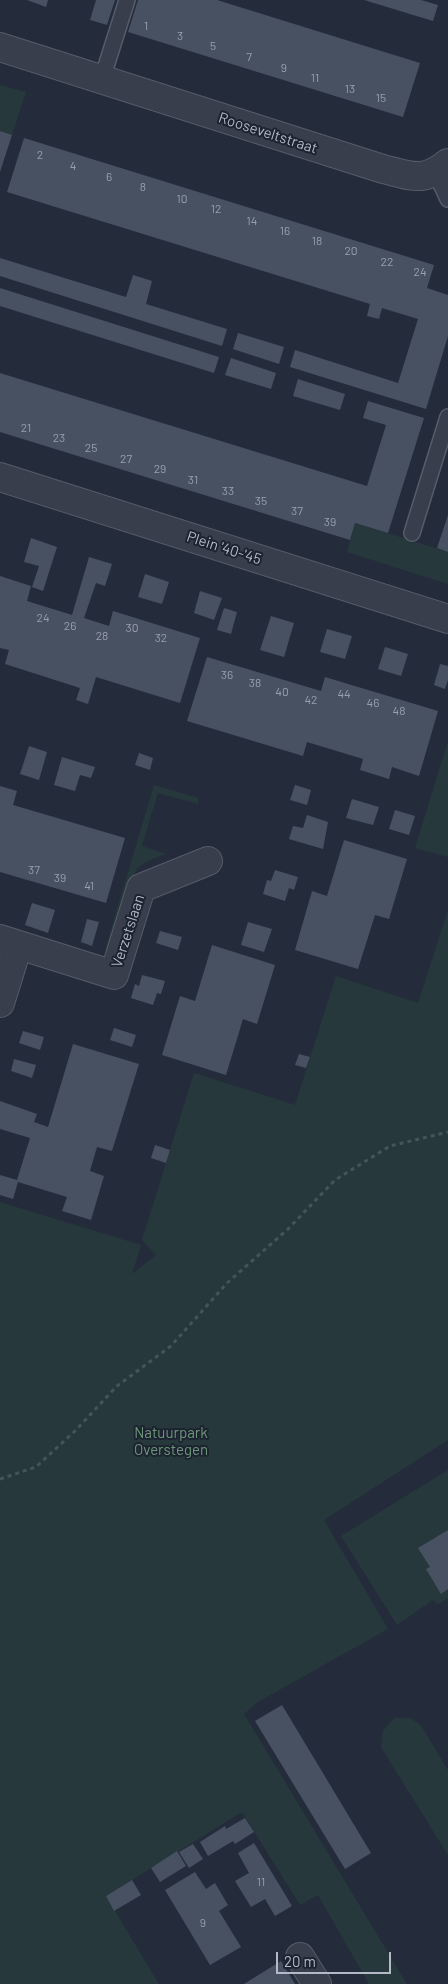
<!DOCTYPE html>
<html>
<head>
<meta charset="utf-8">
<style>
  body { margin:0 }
  #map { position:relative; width:448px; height:1984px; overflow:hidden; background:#242c3b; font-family:Barlow,sans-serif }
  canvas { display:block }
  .scale { position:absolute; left:276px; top:1952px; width:115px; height:22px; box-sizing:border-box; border:2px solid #b3b9c7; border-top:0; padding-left:6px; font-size:15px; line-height:18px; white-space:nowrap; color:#b3b9c7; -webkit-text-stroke:4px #1d2330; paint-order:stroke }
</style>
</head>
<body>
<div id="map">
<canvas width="448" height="1984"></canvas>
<div class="scale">20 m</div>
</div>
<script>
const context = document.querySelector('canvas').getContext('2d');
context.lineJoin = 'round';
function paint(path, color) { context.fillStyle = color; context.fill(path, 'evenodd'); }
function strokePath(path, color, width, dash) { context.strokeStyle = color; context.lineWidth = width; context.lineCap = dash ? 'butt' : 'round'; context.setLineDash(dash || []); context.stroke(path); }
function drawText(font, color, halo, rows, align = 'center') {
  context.font = font + ' Barlow,sans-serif'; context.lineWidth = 4; context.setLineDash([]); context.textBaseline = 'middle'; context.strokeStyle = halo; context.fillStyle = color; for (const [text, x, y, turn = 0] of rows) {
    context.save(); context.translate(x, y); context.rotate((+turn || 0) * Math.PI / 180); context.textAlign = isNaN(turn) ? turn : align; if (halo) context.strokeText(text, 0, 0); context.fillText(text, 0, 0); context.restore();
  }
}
paint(new Path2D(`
  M 0,85 L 26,92 L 12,135 L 0,131 Z
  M 355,523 L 448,552 L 448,584 L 347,552 Z
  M 448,741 L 448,857 L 415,848 Z
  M 154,785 L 198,798 L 198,804 L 158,793 L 142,846 L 166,854 C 157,857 145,861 138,868 C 127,882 115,932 108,950 L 105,949 Z
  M 448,910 L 448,1440 L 324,1520 L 388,1629 L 256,1703 L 244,1714 L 407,1984 L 369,1984 L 318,1895 L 300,1905 L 242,1812 L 106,1896 L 159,1984 L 0,1984 L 0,1202 L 141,1245 L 132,1274 L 156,1255 L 142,1240 L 194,1073 L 295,1105 L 336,976 L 418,1003 Z
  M 448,1470 L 448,1598 L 438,1604 L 433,1600 L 397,1625 L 341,1536 Z
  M 394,1718 L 410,1718 L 420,1724 L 448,1770 L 448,1855 L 381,1747 L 383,1731 Z`), '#26383c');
paint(new Path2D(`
  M 27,0 L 48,0 L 46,7 Z
  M 96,0 L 115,0 L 107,25 L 90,20 Z
  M 138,0 L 217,0 L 420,63 L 403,117 L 128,32 Z
  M 364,0 L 421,0 L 438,5 L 433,21 Z
  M 0,131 L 12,135 L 0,172 Z
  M 24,138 L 434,265 L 427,288 L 448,295 L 448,336 L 426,409 L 290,367 L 295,350 L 398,383 L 418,319 L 382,308 L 379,319 L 367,316 L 370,304 L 7,192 Z
  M 0,258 L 126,297 L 133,275 L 152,281 L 146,304 L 227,329 L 222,346 L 0,276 Z
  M 0,288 L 219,357 L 214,373 L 0,306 Z
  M 238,333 L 284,347 L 279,364 L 233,349 Z
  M 231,358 L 276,373 L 271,389 L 225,375 Z
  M 0,373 L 367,486 L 386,425 L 363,418 L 368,401 L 424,418 L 388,533 L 355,523 L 350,540 L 0,432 Z
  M 298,379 L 345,394 L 340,410 L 293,396 Z
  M 448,515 L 448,552 L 437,548 Z
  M 31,538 L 57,547 L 43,591 L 32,587 L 39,566 L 24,562 Z
  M 89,557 L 112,564 L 105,586 L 96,583 L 84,618 L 109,626 L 113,611 L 200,638 L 180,703 L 96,677 L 88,704 L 76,700 L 80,688 L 5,664 L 9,650 L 0,648 L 0,576 L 31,586 L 27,601 L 72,615 Z
  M 145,574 L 169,582 L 162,604 L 138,597 Z
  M 200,591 L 222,598 L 214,620 L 194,613 Z
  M 224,608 L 237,612 L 231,634 L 217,630 Z
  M 271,616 L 294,623 L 284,657 L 260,650 Z
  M 327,629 L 352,636 L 345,659 L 320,652 Z
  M 385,647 L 408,654 L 401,676 L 378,669 Z
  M 207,657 L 321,691 L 325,677 L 438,711 L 419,776 L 392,767 L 389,779 L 360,770 L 363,759 L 307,742 L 303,756 L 187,721 Z
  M 440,664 L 448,666 L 448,680 L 445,689 L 434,685 Z
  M 29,746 L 47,752 L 39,780 L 20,774 Z
  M 139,753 L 153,758 L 150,770 L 135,765 Z
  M 62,757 L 95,767 L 91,778 L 80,775 L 75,791 L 54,785 Z
  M 295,785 L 311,790 L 307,805 L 290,800 Z
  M 0,786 L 17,791 L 13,805 L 125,838 L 106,903 L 0,872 Z
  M 352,799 L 379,807 L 373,825 L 346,818 Z
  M 395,810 L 415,816 L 409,835 L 389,829 Z
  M 307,815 L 328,822 L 323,849 L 289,839 L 293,826 L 303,828 Z
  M 344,840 L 407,859 L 389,919 L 375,915 L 358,969 L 295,950 L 312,891 L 327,896 Z
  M 275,870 L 298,877 L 294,890 L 289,888 L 285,901 L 263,894 L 267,880 L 271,881 Z
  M 32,903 L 55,910 L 48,933 L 25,925 Z
  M 87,919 L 99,922 L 92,946 L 81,942 Z
  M 248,922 L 272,929 L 264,952 L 241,945 Z
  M 160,931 L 182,937 L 178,950 L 156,943 Z
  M 212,945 L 275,965 L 257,1024 L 243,1019 L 226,1075 L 162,1055 L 180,996 L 195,1001 Z
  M 142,975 L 165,981 L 161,994 L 157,993 L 153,1005 L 131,998 L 135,984 L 139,986 Z
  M 114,1028 L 136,1035 L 132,1047 L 110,1040 Z
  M 23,1031 L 44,1037 L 40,1050 L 19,1043 Z
  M 73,1044 L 139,1064 L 112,1151 L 97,1147 L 90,1171 L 104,1176 L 91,1220 L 62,1211 L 67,1197 L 18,1182 L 13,1199 L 0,1195 L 0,1175 L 17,1180 L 30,1138 L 0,1129 L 0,1101 L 37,1114 L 34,1122 L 48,1127 Z
  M 299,1054 L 310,1057 L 306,1068 L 295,1065 Z
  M 14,1059 L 36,1065 L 32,1078 L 11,1071 Z
  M 155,1145 L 170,1150 L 166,1163 L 151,1158 Z
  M 448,1530 L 448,1589 L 441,1594 L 426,1569 L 430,1567 L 418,1548 Z
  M 282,1705 L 371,1853 L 345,1869 L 255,1721 Z
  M 245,1818 L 254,1832 L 235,1844 L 233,1841 L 208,1856 L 200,1842 L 225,1826 L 226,1829 Z
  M 254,1843 L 292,1906 L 275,1916 L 265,1899 L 251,1907 L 235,1881 L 249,1873 L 238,1853 Z
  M 193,1844 L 203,1859 L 189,1868 L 179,1852 Z
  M 177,1851 L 186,1866 L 160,1882 L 151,1868 Z
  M 195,1872 L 206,1889 L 215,1883 L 228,1905 L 219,1911 L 241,1947 L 210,1965 L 165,1890 Z
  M 132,1880 L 141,1895 L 114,1911 L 106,1896 Z
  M 281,1961 L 295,1984 L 244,1984 Z`), '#485162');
const lane = new Path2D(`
  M 102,79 L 127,0
  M 436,173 L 448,199
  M 412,533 L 448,417`);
const street = new Path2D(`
  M 0,47 L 383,169 C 412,176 423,183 448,163
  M 0,477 L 448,619
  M 0,939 L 114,975 L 141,888 L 208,861
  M 0,1003 L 18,945
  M 300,1957 L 317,1984`);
strokePath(lane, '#565c69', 18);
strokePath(street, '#565c69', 30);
strokePath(new Path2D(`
  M 0,1479 L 36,1467 L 75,1431 L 117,1386 L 171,1346 L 227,1283 L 288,1229 L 335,1180 L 390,1146 L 448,1132`), '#445559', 3, [4, 4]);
strokePath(lane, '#383e4b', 15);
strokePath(street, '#383e4b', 28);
drawText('12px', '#989fae', null, [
  ["1",146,26],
  ["3",180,36],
  ["5",213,46],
  ["7",249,57],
  ["9",284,68],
  ["11",315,78],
  ["13",350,89],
  ["15",381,98],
  ["2",40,155],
  ["4",73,166],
  ["6",109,177],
  ["8",143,187],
  ["10",182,199],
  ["12",216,209],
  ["14",252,221],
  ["16",285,231],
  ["18",317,241],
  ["20",351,251],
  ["22",387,262],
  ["24",420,272],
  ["21",26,428],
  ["23",59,438],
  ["25",91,448],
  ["27",126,459],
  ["29",160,469],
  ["31",193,480],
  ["33",228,491],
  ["35",261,501],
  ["37",297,511],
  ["39",330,522],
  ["24",43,618],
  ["26",70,626],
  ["30",132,628],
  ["28",102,636],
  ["32",161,638],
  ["36",227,675],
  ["38",255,683],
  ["40",282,692],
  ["44",344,694],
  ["42",311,700],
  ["46",373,703],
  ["48",399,711],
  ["37",34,870],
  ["39",60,878],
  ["41",89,886],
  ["11",261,1882],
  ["9",203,1923]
]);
drawText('15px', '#b3b9c7', '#1d2330', [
  ["Rooseveltstraat",268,133,18],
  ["Plein '40-'45",224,548,18],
  ["Verzetslaan",128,931,-72]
]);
drawText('15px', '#6b9778', '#1d2330', [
  ["Natuurpark",171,1433],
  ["Overstegen",171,1450]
]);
</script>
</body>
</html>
